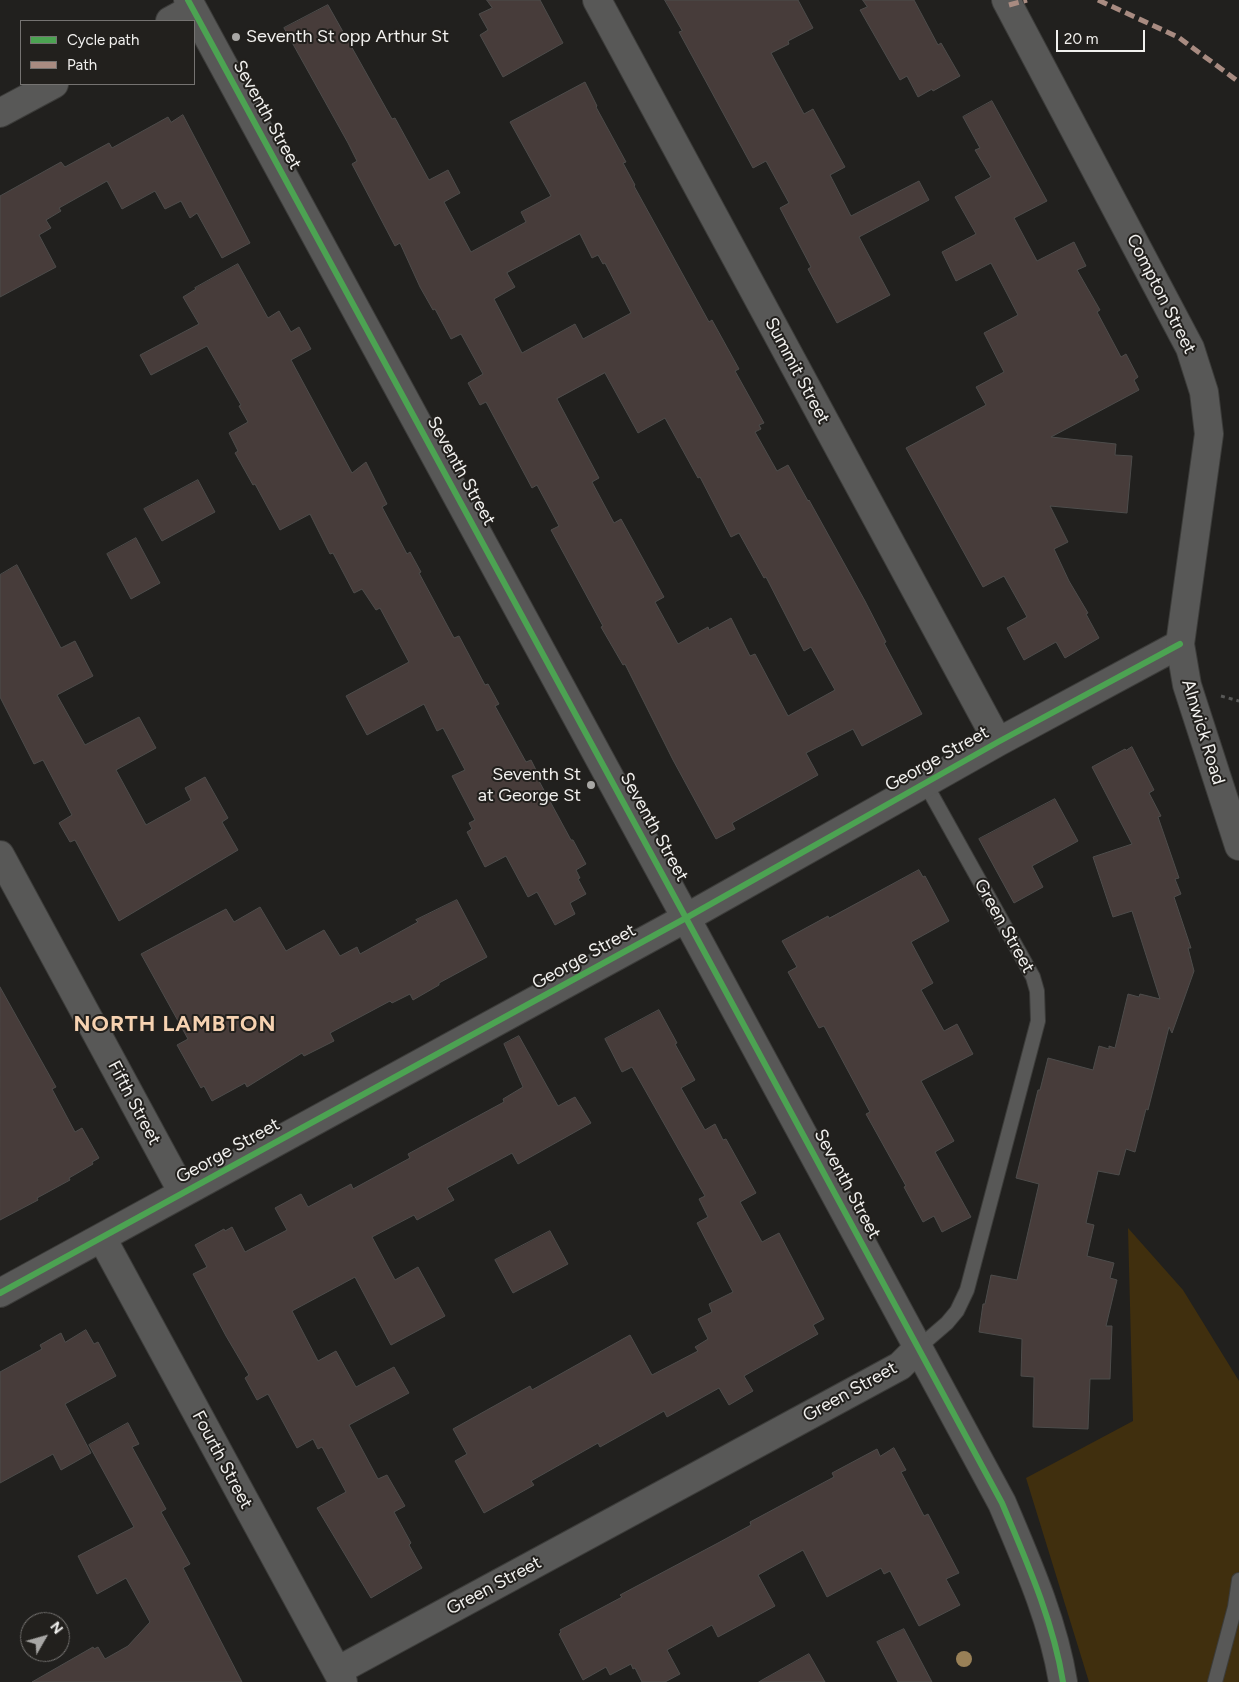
<!DOCTYPE html>
<html>
<head>
<meta charset="utf-8">
<style>
  body { margin:0 }
  #map { position:relative; width:1239px; height:1682px; overflow:hidden; background:#21201e; font-family:Figtree,sans-serif }
  canvas { display:block }
  .legend { position:absolute; left:20px; top:20px; width:175px; height:65px; box-sizing:border-box; background:#22201d; border:1px solid #757371; margin:0; padding:6px 9px; list-style:none; font-size:15px; color:#f1f0ee }
  .legend li { display:flex; align-items:center; gap:10px; height:25px }
  .legend b { width:25px; border:1px solid #757371 }
  .north { position:absolute; left:20px; top:1612px; width:50px; height:50px; box-sizing:border-box; background:#22201d; border:1px solid #757371; border-radius:50%; rotate:52deg; font-size:14px; font-weight:700; line-height:20px; text-align:center; color:#f1f0ee }
  .north::after { content:''; display:block; margin:auto; width:18px; height:22px; background:#a8a7a5; clip-path:polygon(50% 0,100% 100%,50% 72%,0 100%) }
  .scale { position:absolute; left:1056px; top:30px; width:89px; height:22px; box-sizing:border-box; border:2px solid #f1f0ee; border-top:0; padding-left:6px; font-size:15px; line-height:18px; white-space:nowrap; color:#f1f0ee; -webkit-text-stroke:4px #22201d; paint-order:stroke }
</style>
</head>
<body>
<div id="map">
<canvas width="1239" height="1682"></canvas>
<ul class="legend">
<li><b style="height:6px;background:#4ca352"></b>Cycle path</li>
<li><b style="height:6px;background:#a88b81"></b>Path</li>
</ul>
<div class="north">N</div>
<div class="scale">20 m</div>
</div>
<script>
const context = document.querySelector('canvas').getContext('2d');
context.lineJoin = 'round';
function paint(path, color) { context.fillStyle = color; context.fill(path, 'evenodd'); }
function strokePath(path, color, width, dash) { context.strokeStyle = color; context.lineWidth = width; context.lineCap = dash ? 'butt' : 'round'; context.setLineDash(dash || []); context.stroke(path); }
function drawText(font, color, halo, rows, align = 'center') {
  context.font = font + ' Figtree,sans-serif'; context.lineWidth = 4; context.setLineDash([]); context.textBaseline = 'middle'; context.strokeStyle = halo; context.fillStyle = color; for (const [text, x, y, turn = 0] of rows) {
    context.save(); context.translate(x, y); context.rotate((+turn || 0) * Math.PI / 180); context.textAlign = isNaN(turn) ? turn : align; if (halo) context.strokeText(text, 0, 0); context.fillText(text, 0, 0); context.restore();
  }
}
paint(new Path2D(`
  M 1128,1228 L 1183,1290 L 1239,1381 L 1239,1682 L 1089,1682 L 1026,1478 L 1133,1421 Z`), '#402f0e');
const building = new Path2D(`
  M 487,0 L 540,0 L 563,43 L 503,77 L 480,35 L 488,30 L 479,14 L 492,8 Z
  M 665,0 L 798,0 L 813,28 L 788,41 L 789,44 L 771,53 L 804,114 L 813,109 L 845,167 L 830,175 L 851,216 L 919,181 L 929,200 L 859,237 L 890,295 L 837,323 L 808,269 L 811,267 L 780,208 L 789,203 L 766,161 L 753,168 L 679,32 L 682,31 Z
  M 863,0 L 914,0 L 938,45 L 941,43 L 960,76 L 933,91 L 932,89 L 918,97 L 907,76 L 900,80 L 860,10 L 867,7 Z
  M 328,5 L 392,119 L 395,118 L 429,180 L 448,170 L 460,193 L 444,202 L 471,252 L 526,222 L 521,212 L 551,196 L 510,122 L 585,82 L 597,106 L 596,107 L 626,162 L 623,163 L 635,185 L 634,186 L 709,322 L 712,320 L 739,369 L 735,371 L 764,423 L 759,425 L 761,429 L 755,432 L 777,471 L 788,465 L 808,501 L 809,500 L 865,601 L 886,642 L 884,643 L 922,714 L 862,746 L 853,729 L 806,753 L 818,775 L 732,823 L 735,829 L 716,839 L 673,760 L 625,664 L 623,665 L 601,627 L 603,626 L 551,530 L 559,526 L 537,485 L 532,488 L 486,402 L 480,405 L 468,383 L 483,374 L 461,334 L 451,339 L 435,309 L 433,310 L 420,287 L 400,243 L 395,246 L 352,164 L 357,161 L 348,143 L 284,28 ZM 580,234 L 592,258 L 598,255 L 603,264 L 605,263 L 631,313 L 583,339 L 575,324 L 522,353 L 494,299 L 515,287 L 507,273 ZM 605,373 L 638,433 L 665,418 L 698,478 L 700,477 L 731,537 L 739,533 L 764,578 L 766,577 L 804,651 L 811,647 L 835,690 L 788,716 L 755,654 L 750,656 L 731,618 L 709,630 L 708,627 L 678,644 L 655,602 L 664,597 L 621,519 L 614,523 L 592,482 L 599,478 L 557,399 Z
  M 992,101 L 1047,201 L 1014,218 L 1037,261 L 1074,242 L 1086,266 L 1077,270 L 1100,310 L 1097,312 L 1121,357 L 1126,354 L 1138,377 L 1134,380 L 1139,390 L 1051,437 L 1116,444 L 1115,455 L 1132,456 L 1127,513 L 1050,506 L 1068,542 L 1054,549 L 1069,581 L 1088,613 L 1086,614 L 1099,638 L 1065,658 L 1056,642 L 1024,660 L 1007,628 L 1027,617 L 1004,576 L 983,587 L 906,448 L 986,405 L 976,387 L 1004,372 L 984,333 L 1018,315 L 991,263 L 956,281 L 942,252 L 976,234 L 955,197 L 991,177 L 975,150 L 980,148 L 963,117 Z
  M 183,115 L 250,243 L 222,258 L 197,213 L 190,218 L 181,201 L 165,209 L 155,191 L 122,209 L 107,181 L 59,208 L 61,211 L 46,220 L 51,228 L 39,235 L 56,267 L 0,297 L 0,196 L 61,162 L 65,167 L 109,143 L 112,148 L 168,117 L 171,122 Z
  M 238,264 L 268,318 L 279,311 L 291,332 L 299,327 L 311,349 L 291,360 L 352,473 L 366,462 L 387,504 L 382,507 L 407,554 L 410,552 L 421,572 L 419,573 L 454,638 L 459,636 L 485,685 L 488,684 L 499,704 L 495,706 L 526,762 L 531,760 L 541,780 L 539,781 L 571,840 L 573,840 L 586,864 L 576,870 L 580,878 L 578,879 L 586,894 L 570,903 L 575,914 L 555,925 L 537,892 L 528,897 L 506,856 L 485,867 L 467,832 L 472,829 L 469,823 L 475,820 L 452,776 L 465,770 L 443,728 L 437,731 L 424,704 L 367,735 L 346,696 L 409,662 L 380,608 L 376,610 L 362,589 L 354,593 L 333,553 L 330,554 L 310,514 L 280,530 L 255,484 L 253,485 L 235,453 L 238,451 L 229,433 L 248,422 L 239,406 L 241,405 L 207,346 L 151,375 L 140,355 L 199,324 L 183,297 L 196,289 L 195,288 Z
  M 198,480 L 215,512 L 162,541 L 144,509 Z
  M 136,538 L 160,583 L 131,599 L 107,554 Z
  M 17,565 L 61,648 L 75,641 L 93,676 L 57,695 L 85,745 L 139,717 L 156,748 L 116,770 L 146,825 L 191,800 L 185,788 L 205,777 L 228,818 L 222,822 L 238,850 L 119,921 L 75,840 L 70,842 L 59,823 L 72,815 L 43,760 L 34,764 L 0,697 L 0,575 Z
  M 1132,747 L 1154,790 L 1149,793 L 1161,816 L 1158,817 L 1179,878 L 1175,879 L 1181,894 L 1174,897 L 1191,948 L 1188,948 L 1194,971 L 1172,1033 L 1169,1027 L 1148,1110 L 1146,1109 L 1135,1152 L 1126,1149 L 1119,1175 L 1098,1171 L 1086,1223 L 1094,1225 L 1087,1256 L 1114,1263 L 1110,1278 L 1117,1280 L 1106,1326 L 1112,1326 L 1110,1379 L 1090,1379 L 1088,1429 L 1033,1427 L 1034,1377 L 1021,1376 L 1022,1339 L 979,1332 L 983,1304 L 985,1304 L 991,1275 L 1017,1280 L 1039,1184 L 1016,1178 L 1038,1090 L 1040,1090 L 1048,1058 L 1093,1070 L 1099,1046 L 1109,1049 L 1109,1046 L 1115,1048 L 1128,994 L 1139,997 L 1140,994 L 1160,999 L 1132,911 L 1113,917 L 1093,857 L 1132,844 L 1092,767 L 1125,749 L 1126,750 Z
  M 1055,799 L 1078,841 L 1032,866 L 1043,887 L 1014,903 L 979,839 Z
  M 919,870 L 923,877 L 925,876 L 949,921 L 911,942 L 933,983 L 921,990 L 944,1031 L 957,1024 L 973,1054 L 921,1081 L 954,1141 L 935,1152 L 971,1217 L 942,1232 L 934,1216 L 923,1222 L 904,1187 L 906,1186 L 866,1114 L 870,1112 L 824,1026 L 819,1028 L 788,972 L 797,967 L 782,941 L 828,916 L 829,918 Z
  M 457,900 L 487,957 L 439,983 L 439,985 L 413,1000 L 410,994 L 392,1003 L 390,1001 L 330,1033 L 334,1041 L 304,1056 L 302,1053 L 247,1087 L 245,1083 L 212,1101 L 204,1086 L 201,1088 L 177,1045 L 188,1039 L 141,954 L 226,909 L 234,922 L 260,907 L 286,951 L 324,930 L 340,956 L 357,947 L 360,954 L 418,922 L 416,920 Z
  M 0,987 L 56,1087 L 52,1089 L 75,1132 L 82,1128 L 99,1158 L 92,1162 L 93,1164 L 69,1178 L 70,1180 L 37,1198 L 38,1200 L 0,1220 Z
  M 659,1010 L 677,1043 L 675,1044 L 695,1080 L 681,1088 L 705,1130 L 715,1124 L 723,1140 L 726,1139 L 756,1193 L 740,1202 L 762,1242 L 779,1233 L 824,1319 L 813,1325 L 818,1334 L 744,1376 L 753,1391 L 729,1405 L 719,1388 L 667,1417 L 664,1411 L 600,1447 L 598,1443 L 531,1481 L 534,1485 L 484,1513 L 455,1461 L 467,1454 L 453,1429 L 530,1386 L 532,1390 L 630,1335 L 652,1375 L 698,1351 L 695,1347 L 708,1339 L 698,1319 L 712,1312 L 709,1304 L 733,1292 L 697,1223 L 708,1217 L 699,1199 L 705,1196 L 632,1067 L 622,1072 L 605,1039 Z
  M 519,1036 L 558,1106 L 575,1097 L 591,1123 L 518,1164 L 512,1153 L 447,1188 L 454,1200 L 417,1220 L 414,1215 L 372,1237 L 395,1280 L 418,1267 L 445,1316 L 391,1345 L 355,1277 L 292,1311 L 318,1361 L 336,1351 L 356,1387 L 394,1367 L 409,1393 L 349,1425 L 378,1479 L 387,1475 L 405,1506 L 394,1512 L 411,1543 L 409,1545 L 422,1568 L 371,1598 L 317,1508 L 346,1492 L 322,1447 L 318,1449 L 313,1439 L 297,1448 L 268,1394 L 257,1400 L 245,1378 L 249,1375 L 226,1336 L 193,1274 L 207,1267 L 195,1245 L 224,1229 L 225,1231 L 232,1227 L 245,1252 L 287,1230 L 275,1208 L 301,1194 L 308,1207 L 351,1184 L 353,1189 L 410,1158 L 408,1154 L 504,1102 L 503,1099 L 523,1087 L 504,1044 Z
  M 550,1231 L 568,1264 L 513,1293 L 495,1260 Z
  M 86,1330 L 94,1344 L 98,1342 L 116,1376 L 65,1404 L 91,1453 L 61,1470 L 53,1454 L 0,1483 L 0,1372 L 42,1349 L 40,1345 L 61,1333 L 65,1342 Z
  M 128,1423 L 139,1444 L 132,1447 L 166,1509 L 161,1512 L 190,1564 L 183,1568 L 242,1682 L 32,1682 L 93,1647 L 94,1649 L 98,1647 L 105,1659 L 128,1646 L 150,1622 L 126,1578 L 97,1594 L 78,1556 L 134,1527 L 89,1445 Z
  M 894,1448 L 906,1470 L 901,1472 L 924,1516 L 928,1514 L 959,1573 L 946,1579 L 960,1605 L 919,1626 L 890,1571 L 884,1574 L 881,1568 L 827,1597 L 803,1550 L 758,1575 L 775,1606 L 718,1637 L 712,1625 L 667,1650 L 680,1674 L 665,1682 L 642,1682 L 635,1668 L 633,1669 L 631,1664 L 610,1675 L 606,1667 L 583,1680 L 559,1634 L 561,1632 L 560,1630 L 622,1597 L 620,1595 L 718,1543 L 751,1525 L 750,1522 L 834,1477 L 832,1473 L 877,1449 L 880,1456 Z
  M 904,1629 L 932,1682 L 898,1682 L 877,1642 Z
  M 809,1654 L 825,1682 L 759,1682 Z`);
paint(building, '#473c3a');
strokePath(building, '#4d4c4b', 1);
const service = new Path2D(`
  M 918,1348 L 947,1323 L 957,1311 L 967,1290 L 1038,1021 L 1037,991 L 1033,977 L 925,783
  M 1215,1682 L 1235,1607 L 1239,1580`);
const minor = new Path2D(`
  M 188,0 L 686,918 L 1002,1503 C 1026,1560 1053,1620 1063,1682
  M 597,0 L 998,742
  M 170,21 L 192,9
  M 0,113 L 54,84
  M 0,855 L 183,1193
  M 102,1238 L 343,1682
  M 0,1293 L 686,918 L 998,742 L 1180,644
  M 337,1671 L 900,1366 L 918,1348`);
const tertiary = new Path2D(`
  M 1006,0 L 1190,348 L 1204,392 L 1209,434 L 1180,644 L 1187,685 L 1239,846`);
strokePath(service, '#3c3c3a', 16);
strokePath(minor, '#3c3c3a', 30);
strokePath(tertiary, '#3c3c3a', 30);
strokePath(new Path2D(`
  M 1221,696 L 1239,701`), '#585857', 3, [4, 4]);
strokePath(service, '#585857', 14);
strokePath(minor, '#585857', 28);
strokePath(tertiary, '#585857', 28);
strokePath(new Path2D(`
  M 1098,0 L 1178,37 L 1239,82
  M 1009,5 L 1027,0`), '#a88b81', 5, [10, 5]);
strokePath(new Path2D(`
  M 188,0 L 686,918 L 1002,1503 C 1026,1560 1053,1620 1063,1682
  M 0,1293 L 686,918 L 998,742 L 1180,644`), '#4ca352', 6);
context.fillStyle = '#998057';
for (const [x, y] of [
  [964,1659]
]) { context.beginPath(); context.arc(x, y, 8, 0, 2 * Math.PI); context.fill(); }
for (const [x, y, r, color] of [
  [236,37,5,"#a8a7a5"],
  [591,785,5,"#a8a7a5"]
]) { const dot = new Path2D(); dot.arc(x, y, r, 0, 2 * Math.PI); context.fillStyle = color; context.fill(dot); strokePath(dot, '#22201d', 2); }
drawText('18px', '#f1f0ee', '#22201d', [
  ["Seventh St opp Arthur St",246,37],
  ["Seventh St",581,775,"right"],
  ["at George St",581,796,"right"]
], 'left');
drawText('18px', '#f1f0ee', '#22201d', [
  ["Seventh Street",267,115,61],
  ["Compton Street",1161,294,63],
  ["Summit Street",797,371,62],
  ["Seventh Street",461,471,61],
  ["Alnwick Road",1203,732,73],
  ["George Street",937,759,-29],
  ["Seventh Street",654,827,61],
  ["Green Street",1004,926,61],
  ["George Street",584,957,-29],
  ["Fifth Street",134,1103,62],
  ["George Street",228,1151,-29],
  ["Seventh Street",847,1184,62],
  ["Green Street",850,1392,-29],
  ["Fourth Street",222,1460,62],
  ["Green Street",494,1586,-28]
]);
context.letterSpacing = '1px';
drawText('bold 22px', '#f6d2b1', '#22201d', [
  ["NORTH LAMBTON",175,1025]
]);
context.letterSpacing = '0px';
</script>
</body>
</html>
